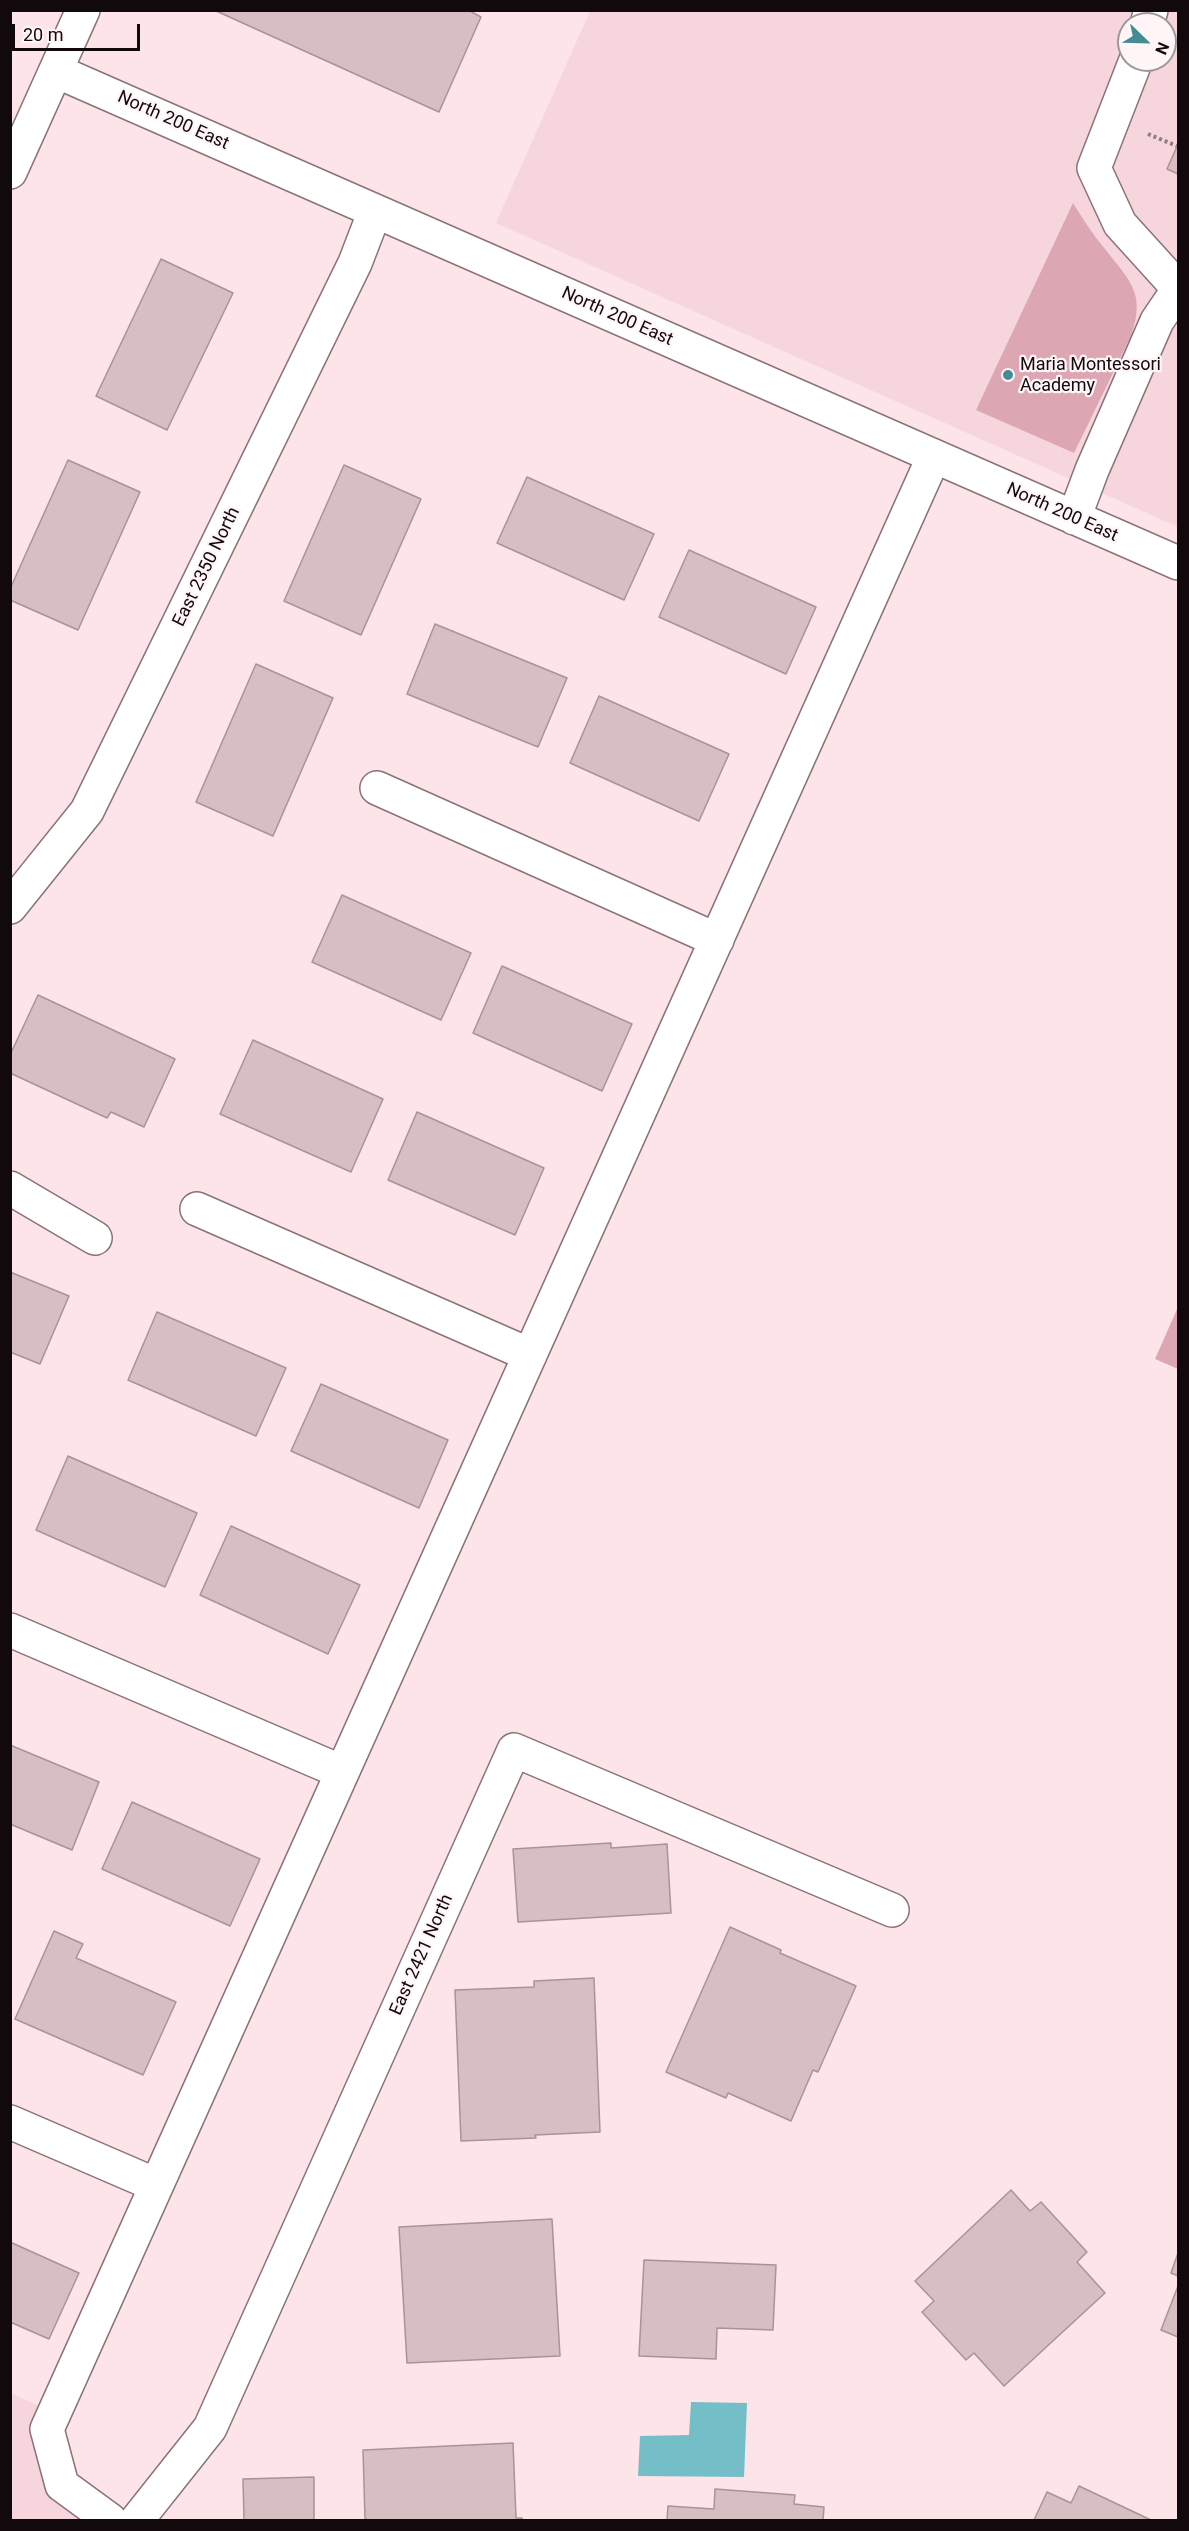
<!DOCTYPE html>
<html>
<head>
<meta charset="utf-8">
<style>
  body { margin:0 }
  #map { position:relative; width:1189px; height:2531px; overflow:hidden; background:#fce4e8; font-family:Roboto,sans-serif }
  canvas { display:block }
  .frame { position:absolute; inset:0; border:12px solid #11090b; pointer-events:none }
  .north { position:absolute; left:1117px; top:12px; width:60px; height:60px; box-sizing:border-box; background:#fff5f7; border:2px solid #a09799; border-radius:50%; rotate:113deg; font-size:16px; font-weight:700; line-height:24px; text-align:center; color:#11090b }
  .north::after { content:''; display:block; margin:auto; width:21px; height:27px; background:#448b94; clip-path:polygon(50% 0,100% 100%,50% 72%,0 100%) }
  .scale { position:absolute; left:12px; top:24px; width:128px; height:27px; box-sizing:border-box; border:3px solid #11090b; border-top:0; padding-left:8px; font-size:18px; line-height:21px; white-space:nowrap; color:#11090b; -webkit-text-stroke:4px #fff5f7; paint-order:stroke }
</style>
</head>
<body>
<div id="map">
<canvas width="1189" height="2531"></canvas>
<div class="frame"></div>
<div class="north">N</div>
<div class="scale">20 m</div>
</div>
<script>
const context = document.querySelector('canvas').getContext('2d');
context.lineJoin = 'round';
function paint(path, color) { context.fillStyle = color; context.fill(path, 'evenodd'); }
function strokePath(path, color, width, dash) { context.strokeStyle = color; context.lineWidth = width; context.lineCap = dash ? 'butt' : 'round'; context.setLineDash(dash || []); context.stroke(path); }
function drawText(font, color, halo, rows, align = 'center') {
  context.font = font + ' Roboto,sans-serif'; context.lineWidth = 4.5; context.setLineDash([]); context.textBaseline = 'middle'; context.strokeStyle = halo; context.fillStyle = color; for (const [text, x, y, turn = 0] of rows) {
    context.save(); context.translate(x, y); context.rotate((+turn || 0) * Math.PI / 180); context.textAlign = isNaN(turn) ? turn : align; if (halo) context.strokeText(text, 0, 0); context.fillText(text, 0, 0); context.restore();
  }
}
paint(new Path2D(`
  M 590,11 L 1178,11 L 1178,527 L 496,223 ZM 1129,24 L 1165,24 L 1165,60 L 1129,60 Z
  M 10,2393 L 42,2407 L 85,2520 L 11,2520 Z`), '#f6d6dc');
paint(new Path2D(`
  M 1073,203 C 1083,219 1093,235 1105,249 C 1130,281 1146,293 1131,336 L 1074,453 L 976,410 Z
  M 1178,1307 L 1178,1369 L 1155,1359 Z`), '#dca6b2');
paint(new Path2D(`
  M 691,2402 L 747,2403 L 744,2477 L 638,2476 L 640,2436 L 689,2435 Z`), '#74bec8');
const building = new Path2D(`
  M 214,10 L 468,10 L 481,17 L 439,112 Z
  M 1178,144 L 1178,174 L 1167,169 Z
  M 161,259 L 233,293 L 167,430 L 96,396 Z
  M 68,460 L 140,492 L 78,630 L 10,600 L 10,589 Z
  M 344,465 L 421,499 L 361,635 L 284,601 Z
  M 527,477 L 654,534 L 624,600 L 497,543 Z
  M 689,550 L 816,607 L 786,674 L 659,617 Z
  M 435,624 L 567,678 L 538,747 L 407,694 Z
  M 256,664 L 333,698 L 273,836 L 196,802 Z
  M 599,696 L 729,754 L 699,821 L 570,763 Z
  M 342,895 L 471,953 L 441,1020 L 312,962 Z
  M 502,966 L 632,1024 L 602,1091 L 473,1033 Z
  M 38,995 L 175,1059 L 144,1127 L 111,1112 L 107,1118 L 10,1073 L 10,1055 Z
  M 253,1040 L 383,1099 L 351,1172 L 220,1114 Z
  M 417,1112 L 544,1168 L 515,1235 L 388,1180 Z
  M 10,1272 L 69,1296 L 40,1364 L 10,1352 Z
  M 157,1312 L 286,1368 L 256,1436 L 128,1380 Z
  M 321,1384 L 448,1440 L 419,1508 L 291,1451 Z
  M 68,1456 L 197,1513 L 165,1587 L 36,1530 Z
  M 231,1526 L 360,1585 L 328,1654 L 200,1595 Z
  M 10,1745 L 99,1782 L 72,1850 L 10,1824 Z
  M 132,1802 L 260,1859 L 230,1926 L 102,1869 Z
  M 611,1843 L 611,1848 L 667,1844 L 671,1913 L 518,1922 L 513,1849 Z
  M 730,1927 L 781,1950 L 780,1953 L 856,1986 L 818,2072 L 813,2070 L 791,2121 L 728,2093 L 726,2098 L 666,2072 Z
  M 54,1931 L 83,1944 L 76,1958 L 176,2002 L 143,2075 L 15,2019 Z
  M 594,1978 L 600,2132 L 535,2135 L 536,2138 L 461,2141 L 455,1990 L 534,1987 L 534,1981 Z
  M 1011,2190 L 1030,2211 L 1041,2202 L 1087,2252 L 1077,2262 L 1105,2293 L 1004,2386 L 974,2353 L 966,2360 L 922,2312 L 934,2301 L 915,2281 Z
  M 552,2219 L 560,2356 L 407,2363 L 399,2227 Z
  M 10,2242 L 79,2273 L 49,2339 L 10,2322 Z
  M 1178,2253 L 1178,2276 L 1171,2273 Z
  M 644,2260 L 776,2265 L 773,2330 L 717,2328 L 716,2359 L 639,2356 Z
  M 1178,2286 L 1178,2337 L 1161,2330 Z
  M 513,2443 L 516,2518 L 522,2518 L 522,2520 L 368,2520 L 365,2519 L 363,2450 Z
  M 314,2477 L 314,2520 L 244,2520 L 243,2479 Z
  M 1079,2486 L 1151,2520 L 1034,2520 L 1047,2492 L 1071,2503 Z
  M 715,2489 L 795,2495 L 794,2504 L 824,2507 L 823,2520 L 667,2520 L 668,2506 L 714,2509 Z`);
paint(building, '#d6bec3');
strokePath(building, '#a99397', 1.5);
const minor = new Path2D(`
  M 1147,24 L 1151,10
  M 1136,60 L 1094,168 L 1120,224 L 1178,288
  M 56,71 L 1178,563
  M 10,172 L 83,10
  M 1074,518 L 1092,470 L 1157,321 L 1178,290
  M 377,788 L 717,940
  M 10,907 L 87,811 L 355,263 L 375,211
  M 10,1188 L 95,1238
  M 197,1209 L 530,1355
  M 10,1630 L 342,1772
  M 10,2122 L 156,2185
  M 110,2520 L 62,2485 L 47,2429 L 934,456
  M 137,2520 L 210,2428 L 514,1750 L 892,1910`);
strokePath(minor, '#897378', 36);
strokePath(new Path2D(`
  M 1148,134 L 1177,146`), '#8f7e81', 4, [3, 3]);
strokePath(minor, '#fff', 33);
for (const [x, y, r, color] of [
  [1008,375,6,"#448b94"]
]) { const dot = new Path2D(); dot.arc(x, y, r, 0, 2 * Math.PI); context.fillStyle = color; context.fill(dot); strokePath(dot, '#fff5f7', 2); }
drawText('18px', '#11090b', '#fff5f7', [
  ["North 200 East",173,121,24],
  ["North 200 East",617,317,24],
  ["North 200 East",1062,513,24],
  ["East 2350 North",207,567,-64],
  ["East 2421 North",422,1955,-66]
]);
drawText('18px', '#11090b', '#fff5f7', [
  ["Maria Montessori",1020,365],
  ["Academy",1020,386]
], 'left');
</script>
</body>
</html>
